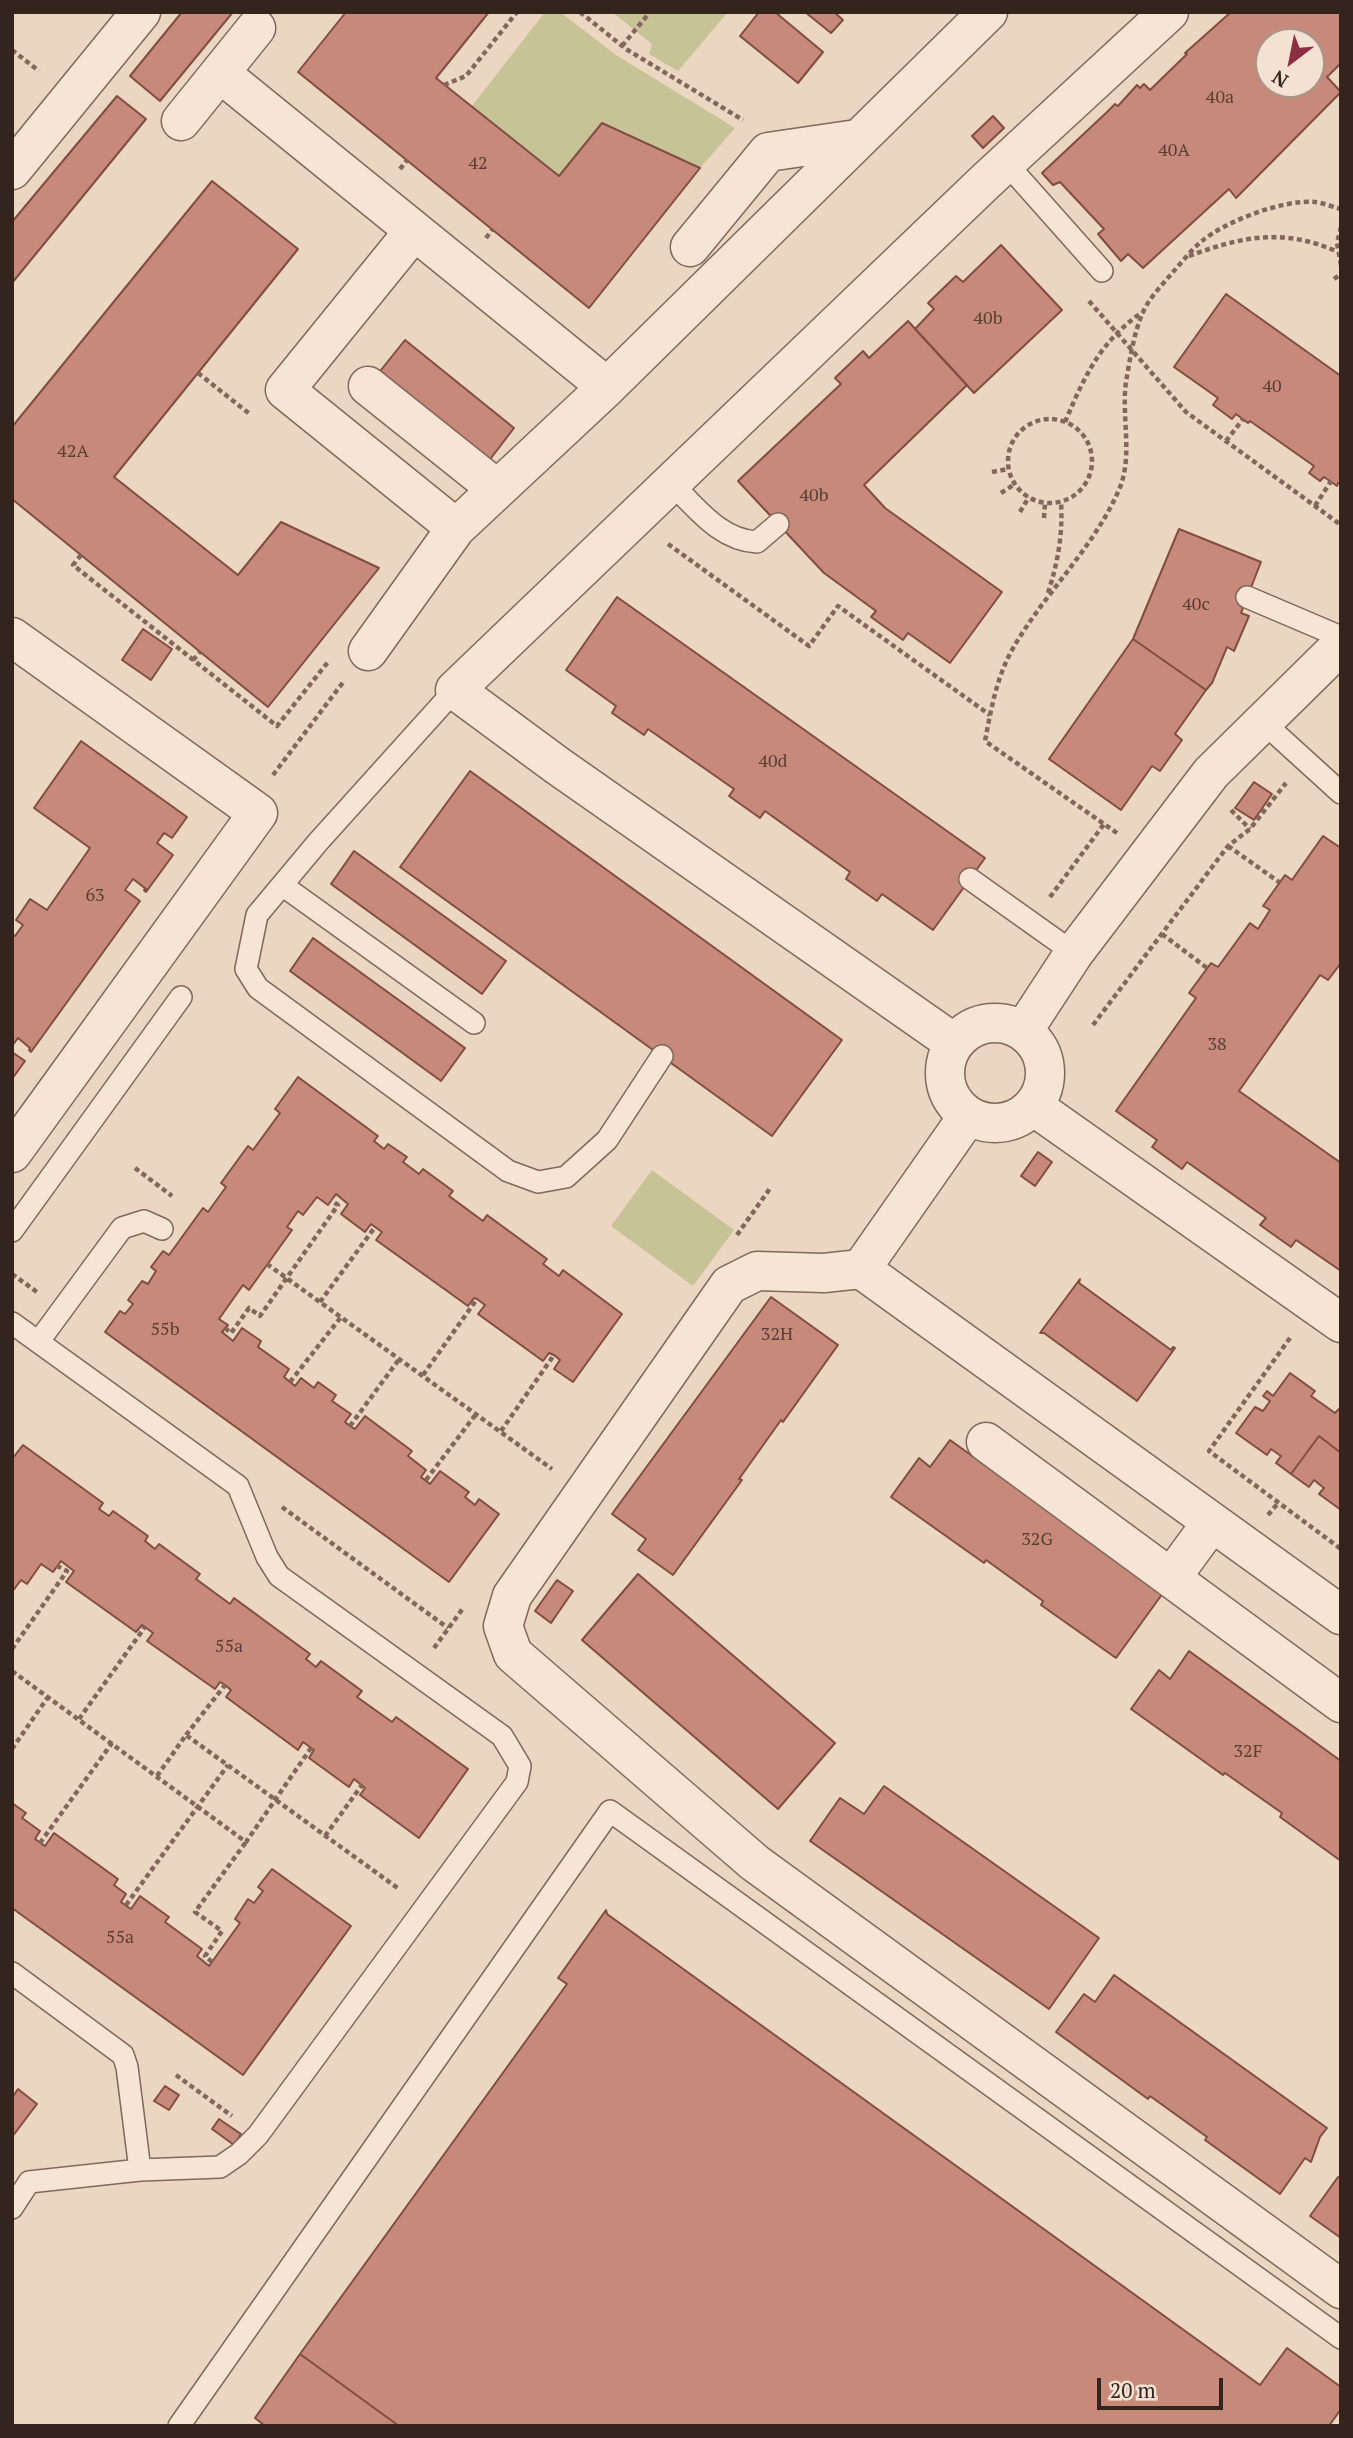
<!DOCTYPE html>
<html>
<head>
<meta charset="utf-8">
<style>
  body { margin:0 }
  #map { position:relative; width:1353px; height:2438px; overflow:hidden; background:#ebd6c2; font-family:"PT Serif",serif }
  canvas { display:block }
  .frame { position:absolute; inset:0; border:14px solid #34241e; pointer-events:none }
  .north { position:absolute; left:1255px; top:28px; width:70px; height:70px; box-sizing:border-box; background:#f3e2d1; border:2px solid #a79689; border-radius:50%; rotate:212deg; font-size:19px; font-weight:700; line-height:28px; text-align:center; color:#34241e }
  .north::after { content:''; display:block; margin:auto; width:24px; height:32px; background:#8e2e43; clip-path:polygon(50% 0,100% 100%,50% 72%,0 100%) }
  .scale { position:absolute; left:1097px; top:2378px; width:126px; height:32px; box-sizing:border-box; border:4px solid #34241e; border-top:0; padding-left:9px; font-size:21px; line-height:24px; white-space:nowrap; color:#34241e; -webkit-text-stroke:5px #f3e2d1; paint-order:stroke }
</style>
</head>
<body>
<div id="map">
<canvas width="1353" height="2438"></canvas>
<div class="frame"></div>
<div class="north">N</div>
<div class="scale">20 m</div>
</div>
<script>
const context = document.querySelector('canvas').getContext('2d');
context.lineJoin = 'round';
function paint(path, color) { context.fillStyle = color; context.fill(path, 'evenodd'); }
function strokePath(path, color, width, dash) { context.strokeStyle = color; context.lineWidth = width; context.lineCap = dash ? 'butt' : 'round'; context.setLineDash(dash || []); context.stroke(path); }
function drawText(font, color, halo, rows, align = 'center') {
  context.font = font + ' "PT Serif",serif'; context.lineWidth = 7; context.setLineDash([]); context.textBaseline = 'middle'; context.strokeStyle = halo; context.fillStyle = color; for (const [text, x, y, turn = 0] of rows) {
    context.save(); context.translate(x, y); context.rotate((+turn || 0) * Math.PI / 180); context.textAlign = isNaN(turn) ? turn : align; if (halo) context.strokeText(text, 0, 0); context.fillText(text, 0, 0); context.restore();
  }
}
paint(new Path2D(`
  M 545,12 L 560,12 L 616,55 L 735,128 L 700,168 L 602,123 L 559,176 L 472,106 Z
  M 612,12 L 728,12 L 678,71 L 649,54 L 652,44 Z
  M 652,1170 L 734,1230 L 693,1286 L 611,1226 Z`), '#c8c397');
const building = new Path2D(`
  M 182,12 L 233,12 L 160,101 L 130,76 Z
  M 346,12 L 489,12 L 436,78 L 559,176 L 602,123 L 700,168 L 589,308 L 298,72 Z
  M 759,12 L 775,12 L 823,52 L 798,83 L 740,36 Z
  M 805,12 L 834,12 L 843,20 L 831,33 Z
  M 1231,12 L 1341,12 L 1341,63 L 1327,77 L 1341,92 L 1236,198 L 1229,189 L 1143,268 L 1128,254 L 1121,261 L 1098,234 L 1104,229 L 1060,182 L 1053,185 L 1042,173 L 1106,113 L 1115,104 L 1118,106 L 1137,85 L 1140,88 L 1144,84 L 1150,90 L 1187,54 L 1185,53 ZM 1269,42 L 1311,42 L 1311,84 L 1269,84 Z
  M 117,96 L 146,119 L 12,283 L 12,222 Z
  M 993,116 L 1004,128 L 983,148 L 972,136 Z
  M 212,181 L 298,249 L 114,477 L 238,575 L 281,522 L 379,568 L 268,707 L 12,499 L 12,427 Z
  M 1001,245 L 1062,310 L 974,393 L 915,329 L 934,309 L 928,303 L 956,276 L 963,282 Z
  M 1226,294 L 1341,376 L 1341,485 L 1338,483 L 1337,486 L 1324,477 L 1320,481 L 1309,473 L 1314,466 L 1250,421 L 1248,423 L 1236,414 L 1232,419 L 1213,405 L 1218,398 L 1174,367 Z
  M 908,321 L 967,385 L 864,485 L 885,508 L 1002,592 L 950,663 L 908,633 L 903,640 L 871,617 L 876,611 L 824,573 L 738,481 L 841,384 L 835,378 L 863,351 L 869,358 Z
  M 405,340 L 514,428 L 488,462 L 377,375 Z
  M 1179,529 L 1261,562 L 1241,613 L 1249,616 L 1234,651 L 1227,647 L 1212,683 L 1206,690 L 1133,639 Z
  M 617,597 L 985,858 L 933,930 L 882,894 L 877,901 L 846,879 L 850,872 L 765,811 L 760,818 L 729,796 L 734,789 L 648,729 L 644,735 L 612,713 L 616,706 L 566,670 Z
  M 143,629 L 172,649 L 151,680 L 122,660 Z
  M 1133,639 L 1206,690 L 1175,734 L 1182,740 L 1160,771 L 1152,766 L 1121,810 L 1049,759 Z
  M 81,741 L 187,817 L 172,838 L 164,833 L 157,843 L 173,855 L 146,892 L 144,890 L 146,889 L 133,879 L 125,890 L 140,901 L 31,1052 L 29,1050 L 30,1048 L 18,1038 L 12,1046 L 12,934 L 15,936 L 23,925 L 16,920 L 30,899 L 47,910 L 90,848 L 34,808 Z
  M 470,771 L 842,1040 L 772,1136 L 400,867 Z
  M 1254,782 L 1272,794 L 1254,820 L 1235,808 Z
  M 1323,836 L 1341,848 L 1341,963 L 1328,980 L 1320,975 L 1239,1091 L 1341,1163 L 1341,1271 L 1296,1240 L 1291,1247 L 1260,1225 L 1266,1218 L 1187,1162 L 1182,1169 L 1152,1147 L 1157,1140 L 1116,1111 L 1196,998 L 1189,993 L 1211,963 L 1218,967 L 1250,923 L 1258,929 L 1270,910 L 1263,906 L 1285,875 L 1292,880 Z
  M 354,851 L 506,961 L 482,994 L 331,884 Z
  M 313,938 L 465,1048 L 441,1081 L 290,971 Z
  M 12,1052 L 25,1061 L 12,1079 Z
  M 298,1077 L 378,1136 L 374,1141 L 384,1149 L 388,1144 L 407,1157 L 403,1162 L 419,1174 L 423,1169 L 453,1191 L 449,1196 L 483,1221 L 487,1215 L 547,1259 L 543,1264 L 559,1276 L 563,1270 L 622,1314 L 573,1382 L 554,1369 L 560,1360 L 554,1355 L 549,1353 L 543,1361 L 478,1314 L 485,1305 L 477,1299 L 474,1298 L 468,1306 L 376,1240 L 382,1232 L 375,1227 L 371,1224 L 365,1232 L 341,1214 L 348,1204 L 336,1194 L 328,1205 L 317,1197 L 303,1215 L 298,1211 L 287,1227 L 292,1230 L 249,1290 L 243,1285 L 219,1319 L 228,1325 L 222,1332 L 233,1341 L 242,1328 L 261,1341 L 258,1347 L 289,1369 L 284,1377 L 295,1386 L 301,1378 L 314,1388 L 318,1382 L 336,1395 L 332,1401 L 351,1414 L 345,1422 L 350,1426 L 355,1429 L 365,1416 L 412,1451 L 408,1456 L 426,1470 L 421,1477 L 430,1484 L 440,1471 L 469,1492 L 465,1497 L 475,1505 L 479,1499 L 499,1514 L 449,1582 L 105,1332 L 120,1311 L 125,1314 L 133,1304 L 128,1300 L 142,1281 L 148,1284 L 156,1271 L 151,1267 L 163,1251 L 169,1255 L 203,1208 L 208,1212 L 226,1187 L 221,1183 L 248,1146 L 253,1150 L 280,1113 L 275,1109 Z
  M 1038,1152 L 1052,1162 L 1035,1186 L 1021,1176 Z
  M 1080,1279 L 1079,1283 L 1171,1350 L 1173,1347 L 1175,1348 L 1137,1401 L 1044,1333 L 1040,1333 Z
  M 771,1297 L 838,1345 L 783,1422 L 781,1420 L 739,1479 L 742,1480 L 673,1575 L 638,1550 L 646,1539 L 612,1514 Z
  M 1290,1373 L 1315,1391 L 1311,1396 L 1335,1413 L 1339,1409 L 1341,1410 L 1341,1453 L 1319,1436 L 1291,1474 L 1276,1463 L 1281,1456 L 1271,1449 L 1267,1455 L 1236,1433 L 1255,1407 L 1263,1411 L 1270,1401 L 1263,1396 L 1267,1391 L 1273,1396 Z
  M 1319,1436 L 1341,1453 L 1341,1510 L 1319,1494 L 1324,1488 L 1314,1480 L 1309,1487 L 1291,1474 Z
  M 950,1440 L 1163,1593 L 1116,1658 L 1041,1605 L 1043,1601 L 986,1560 L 984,1563 L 891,1497 L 919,1458 L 930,1467 Z
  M 23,1445 L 103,1503 L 99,1509 L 109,1516 L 113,1511 L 148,1536 L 145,1541 L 155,1549 L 159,1544 L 200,1574 L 196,1579 L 230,1604 L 234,1598 L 310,1654 L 306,1659 L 316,1667 L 321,1661 L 362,1691 L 357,1697 L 392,1722 L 396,1717 L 468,1769 L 419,1838 L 360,1795 L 365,1788 L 354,1779 L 349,1787 L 309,1758 L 314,1750 L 303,1742 L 298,1750 L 226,1697 L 231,1690 L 225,1685 L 220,1682 L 215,1689 L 147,1641 L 153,1633 L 145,1627 L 142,1625 L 136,1632 L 66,1582 L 74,1571 L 61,1561 L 53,1572 L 41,1564 L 27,1584 L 21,1580 L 12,1592 L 12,1459 Z
  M 638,1574 L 835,1743 L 778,1809 L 582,1640 Z
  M 557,1580 L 573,1591 L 551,1623 L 535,1611 Z
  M 1189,1651 L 1341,1761 L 1341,1861 L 1280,1817 L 1282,1813 L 1225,1773 L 1223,1775 L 1131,1709 L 1159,1670 L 1170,1679 Z
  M 884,1786 L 1099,1938 L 1049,2009 L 810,1841 L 840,1798 L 864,1814 Z
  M 12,1803 L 26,1813 L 22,1818 L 40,1831 L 35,1839 L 45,1846 L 54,1833 L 118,1879 L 114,1885 L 126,1894 L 121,1902 L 131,1909 L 140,1896 L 169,1917 L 165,1922 L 202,1949 L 197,1956 L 209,1966 L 240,1923 L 235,1919 L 248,1899 L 254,1903 L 263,1891 L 258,1887 L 272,1869 L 351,1926 L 243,2075 L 12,1908 Z
  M 606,1910 L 607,1914 L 1260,2385 L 1287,2348 L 1341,2387 L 1341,2409 L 1329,2426 L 399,2426 L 300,2354 L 567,1984 L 558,1978 Z
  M 1114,1975 L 1327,2128 L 1320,2137 L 1311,2162 L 1305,2158 L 1280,2194 L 1205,2140 L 1207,2137 L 1150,2096 L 1148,2099 L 1056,2032 L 1084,1994 L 1095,2002 Z
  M 165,2086 L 179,2095 L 169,2110 L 154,2101 Z
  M 18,2089 L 37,2104 L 12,2137 L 12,2094 L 14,2095 Z
  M 219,2119 L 241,2134 L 234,2145 L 212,2129 Z
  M 1338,2177 L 1341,2179 L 1341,2238 L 1310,2216 Z
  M 300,2354 L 399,2426 L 265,2426 L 255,2418 Z`);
paint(building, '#c78a7a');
strokePath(building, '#814d42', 2);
const service = new Path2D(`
  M 1006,163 L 1102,271
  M 670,482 C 696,507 719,540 757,542 L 778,524
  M 1247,597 L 1341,637
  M 455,690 L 318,842 L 257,915 L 246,969 L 258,988 L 508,1171 L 538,1182 L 566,1177 L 607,1140 L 662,1056
  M 1264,723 L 1341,793
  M 970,879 L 1074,953
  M 282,885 L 474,1023
  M 12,1231 L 181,997
  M 12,1323 L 238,1486 L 267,1557 L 279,1576 L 502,1736 L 520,1766 L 517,1782 L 258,2135 L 239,2154 L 220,2167 L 140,2170
  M 39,1341 L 122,1228 L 144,1221 L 162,1229
  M 12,1973 L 123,2055 L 127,2067 L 140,2170 L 29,2182 L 12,2208
  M 179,2426 L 610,1811 L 1341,2338`);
const minor = new Path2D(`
  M 220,73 L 607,387 L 988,12
  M 181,121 L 256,28
  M 12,170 L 141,12
  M 414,231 L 285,390 L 456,528
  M 690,247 L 768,152 L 857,139
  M 368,386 L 497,489
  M 12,637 L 258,813 L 12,1153
  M 368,651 L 456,528 L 607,387
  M945 1073a50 50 0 1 1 100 0a50 50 0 1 1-100 0Z
  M 1023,1031 L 1074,953 L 1211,773 L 1341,645
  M 954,1043 L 558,766 L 455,690 L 986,181 L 1169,12
  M 1033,1106 L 1341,1323
  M 861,1269 L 968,1116
  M 986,1442 L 1341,1703
  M 1171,1578 L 1212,1522
  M 1341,1615 L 861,1269 L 824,1273 L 757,1271 L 729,1285 L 512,1596 L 503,1626 L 513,1654 L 755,1863 L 1341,2289`);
strokePath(service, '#83675a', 24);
strokePath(minor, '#83675a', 41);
strokePath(new Path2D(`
  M 580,12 L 626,49 L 743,120
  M 622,46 L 650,12
  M 12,50 L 39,71
  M 444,85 L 466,76 L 517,12
  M 400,169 L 407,160
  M 1341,227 L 1337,243 L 1341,265
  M 486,238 L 492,230
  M 1189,256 C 1227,242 1265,231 1306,241 C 1317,243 1327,248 1337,251
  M 1334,279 L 1341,274
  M 1089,301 L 1186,412 L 1341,525
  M 198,373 L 251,415
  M1008 461a42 42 0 1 1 84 0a42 42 0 1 1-84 0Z
  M 1065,422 C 1085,375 1101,340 1144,311
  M 1226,441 L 1243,419
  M 992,472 L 1008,469
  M 1001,493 L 1015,484
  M 1315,506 L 1331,481
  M 1020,512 L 1029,497
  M 1044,518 L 1045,503
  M 668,544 L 809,646 L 838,606 L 990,715
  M 81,555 L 73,565 L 277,726 L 328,662
  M 1048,593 C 1058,562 1063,534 1061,501
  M 193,660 L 200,652
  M 273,775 L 344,681
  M 1231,810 L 1250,829
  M 1117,833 L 985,741 C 991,710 996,679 1012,650 C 1043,595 1092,550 1118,492 C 1134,458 1121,418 1126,382 C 1130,359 1134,331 1144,310 C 1151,296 1163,284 1173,272 C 1182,262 1191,250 1202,241 C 1226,221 1284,199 1315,202 C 1324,203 1333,207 1341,209
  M 1228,846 L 1279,882
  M 1050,897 L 1104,824
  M 1162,934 L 1207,968
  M 1093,1025 L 1228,846 L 1250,829 L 1286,783
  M 135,1168 L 172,1196
  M 737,1235 L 771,1187
  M 267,1264 L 552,1469
  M 12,1274 L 37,1292
  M 320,1302 L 375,1227
  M 225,1328 L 231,1333 L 249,1308 L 260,1316 L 338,1205 L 331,1200
  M 1290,1338 L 1209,1451 L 1341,1549
  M 423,1375 L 477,1299
  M 290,1382 L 341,1317
  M 350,1426 L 400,1358
  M 501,1431 L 554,1355
  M 426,1480 L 476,1414
  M 282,1507 L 448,1628
  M 1268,1515 L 1279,1502
  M 434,1648 L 464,1607
  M 12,1649 L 67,1571 L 57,1566
  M 12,1671 L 246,1842 L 311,1748
  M 79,1719 L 145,1627
  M 186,1735 L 225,1685
  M 12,1749 L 48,1697
  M 157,1776 L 186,1735 L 399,1889
  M 325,1836 L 362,1785
  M 40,1843 L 112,1743
  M 126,1905 L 228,1765
  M 212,1962 L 205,1956 L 222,1931 L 195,1912 L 246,1842
  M 176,2075 L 232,2116`), '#83675a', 4.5, [5, 3.5]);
strokePath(service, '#f6e5d4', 21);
strokePath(minor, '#f6e5d4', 38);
drawText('18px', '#593e35', null, [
  ["40a",1220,98],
  ["40A",1174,151],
  ["42",478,164],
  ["40b",988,319],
  ["40",1272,387],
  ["42A",73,452],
  ["40b",814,496],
  ["40c",1196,605],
  ["40d",773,762],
  ["63",95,896],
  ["38",1217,1045],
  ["55b",165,1330],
  ["32H",777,1335],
  ["32G",1037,1540],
  ["55a",229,1647],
  ["32F",1248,1752],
  ["55a",120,1938]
]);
</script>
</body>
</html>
